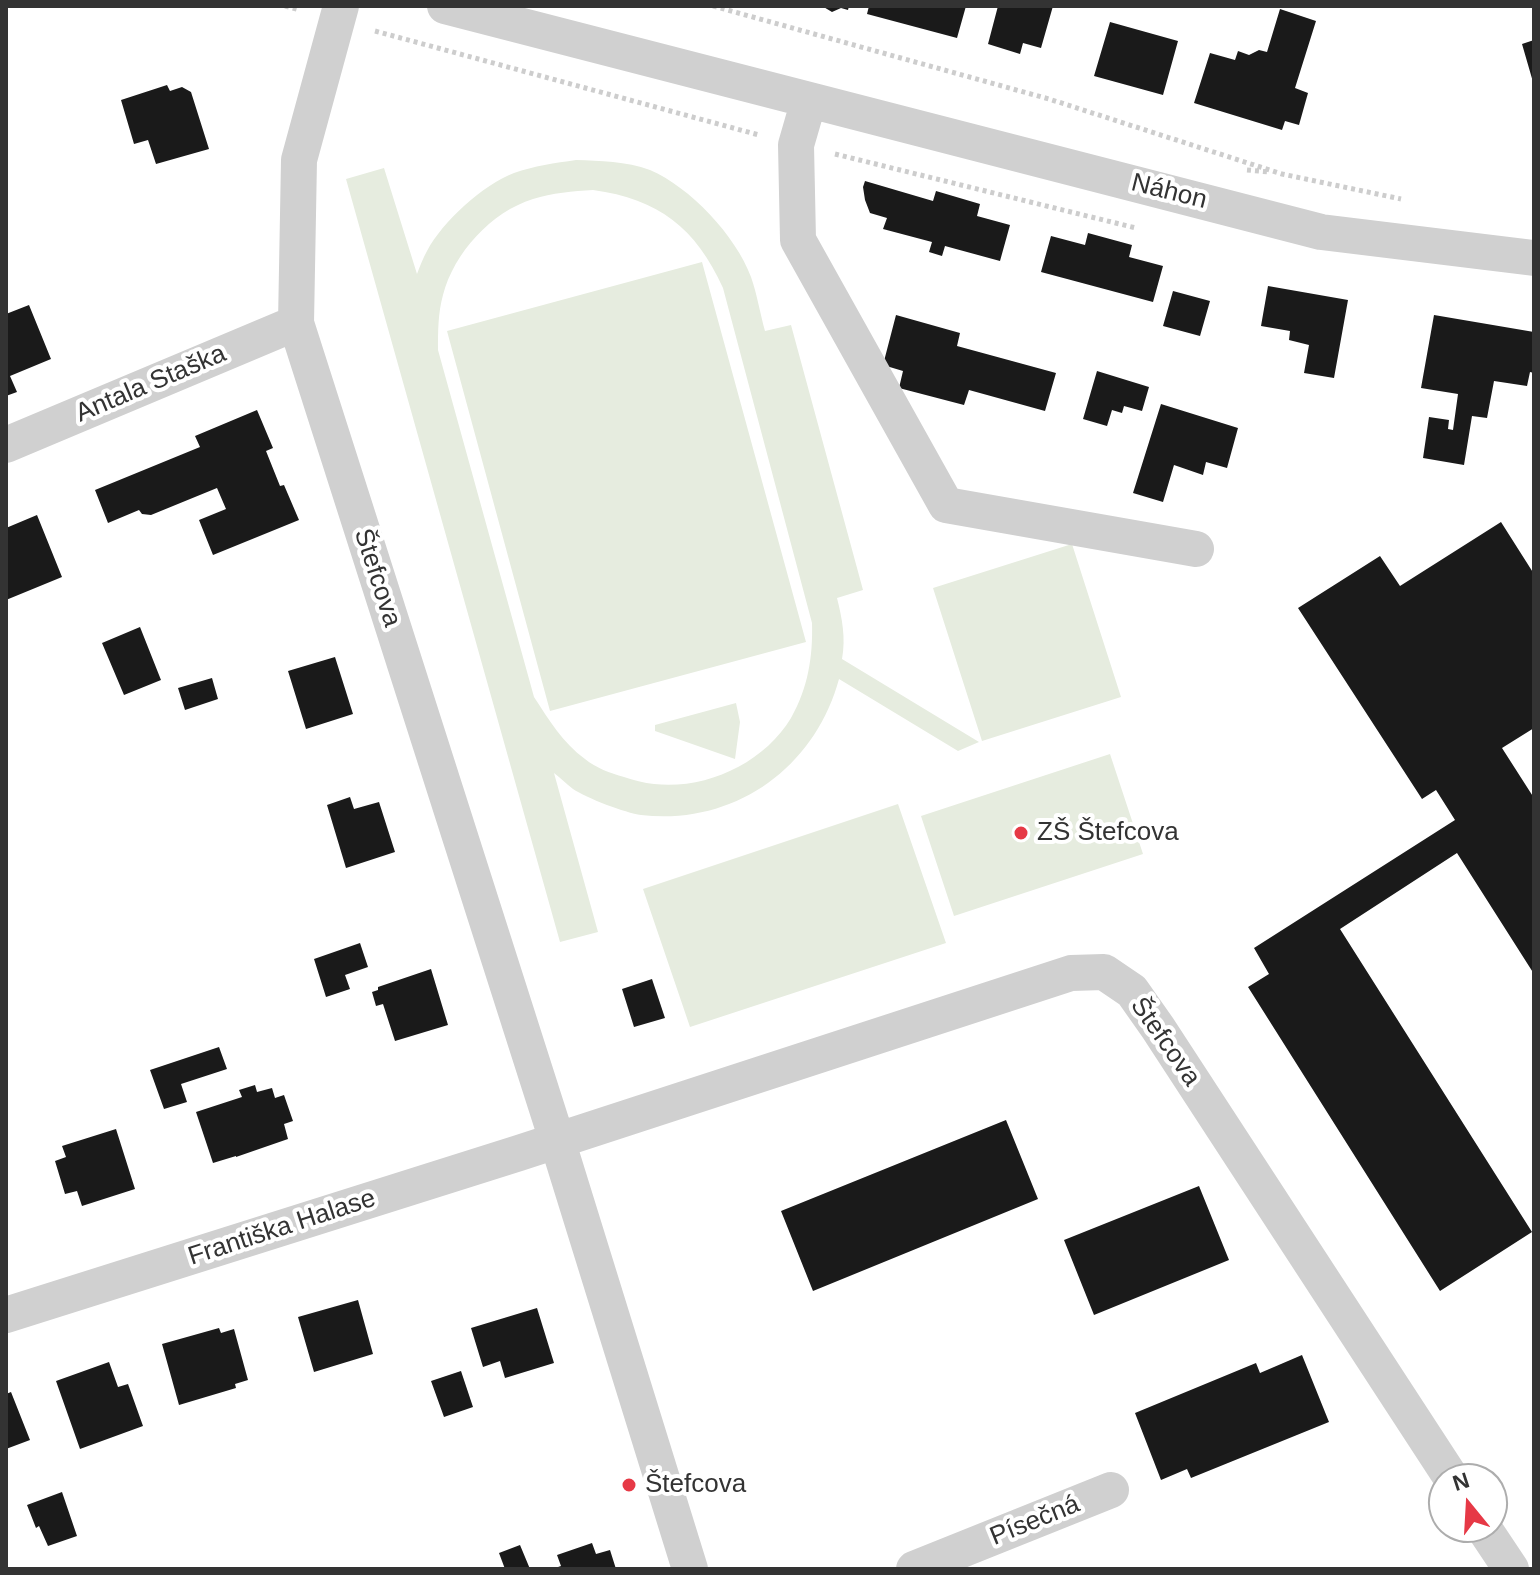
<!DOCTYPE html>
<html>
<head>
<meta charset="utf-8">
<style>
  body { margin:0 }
  #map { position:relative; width:1540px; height:1575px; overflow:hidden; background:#fff; font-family:Arial,sans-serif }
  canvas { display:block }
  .frame { position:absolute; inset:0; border:8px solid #333; pointer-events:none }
  .north { position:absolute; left:1428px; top:1463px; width:80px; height:80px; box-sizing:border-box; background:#fff; border:2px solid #adadad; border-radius:50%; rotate:342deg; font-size:22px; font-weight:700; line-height:32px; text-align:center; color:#333 }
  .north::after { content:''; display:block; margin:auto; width:28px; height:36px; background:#e63946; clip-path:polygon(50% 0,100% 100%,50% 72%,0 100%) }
</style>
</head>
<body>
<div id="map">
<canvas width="1540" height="1575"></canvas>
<div class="frame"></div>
<div class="north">N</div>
</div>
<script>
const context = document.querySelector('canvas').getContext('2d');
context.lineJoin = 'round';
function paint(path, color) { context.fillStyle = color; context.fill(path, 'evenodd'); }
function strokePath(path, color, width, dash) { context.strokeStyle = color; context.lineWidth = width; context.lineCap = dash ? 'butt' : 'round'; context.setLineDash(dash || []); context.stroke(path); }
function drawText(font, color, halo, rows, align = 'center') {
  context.font = font + ' Arial,sans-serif'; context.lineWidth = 8; context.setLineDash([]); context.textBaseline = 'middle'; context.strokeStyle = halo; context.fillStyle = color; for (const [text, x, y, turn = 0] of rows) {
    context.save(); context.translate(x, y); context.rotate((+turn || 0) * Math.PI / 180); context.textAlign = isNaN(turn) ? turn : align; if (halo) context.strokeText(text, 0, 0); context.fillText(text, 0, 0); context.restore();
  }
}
paint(new Path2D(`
  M 576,160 C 600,161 626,161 650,170 C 690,187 736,236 751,277 C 757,294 760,313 765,331 L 791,325 L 863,590 L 837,598 C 842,618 846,638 842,659 L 979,742 L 958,751 L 839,679 C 815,768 734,826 641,815 C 626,813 586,798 573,789 C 566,784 561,778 554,773 L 598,932 L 560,942 L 346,179 L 384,168 L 417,274 C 420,266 423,258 427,251 C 443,221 483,185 514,173 C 534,166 555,163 576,160 ZM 593,190 C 659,199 696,228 723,288 L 812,623 C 813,657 808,688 791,718 C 764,763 706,790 654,784 C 644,783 633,780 624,777 C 610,773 596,768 585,759 C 563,743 549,720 534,697 L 438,350 C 438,331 438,313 443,295 C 454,253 491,212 533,199 C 552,193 573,191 593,190 Z
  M 702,262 L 806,642 L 550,711 L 447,331 Z
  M 1072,544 L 1121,697 L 982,741 L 933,588 Z
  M 736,703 L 740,722 L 735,759 L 655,731 L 655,725 Z
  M 1110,754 L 1143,854 L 954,916 L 921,816 Z
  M 898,804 L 946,943 L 690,1027 L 643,889 Z`), '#e6ecdf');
paint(new Path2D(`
  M 822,6 L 849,6 L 848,10 L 841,8 L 832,12 Z
  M 869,6 L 966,6 L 957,38 L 867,14 Z
  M 998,6 L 1053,6 L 1041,48 L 1023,43 L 1020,54 L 988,44 Z
  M 1280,9 L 1316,21 L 1295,88 L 1308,93 L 1299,125 L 1285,121 L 1282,130 L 1194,103 L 1210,53 L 1235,60 L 1238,51 L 1249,55 L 1259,50 L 1267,52 Z
  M 1110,22 L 1178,41 L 1163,95 L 1094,76 Z
  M 1534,40 L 1534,82 L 1533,82 L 1522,44 Z
  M 167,85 L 170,91 L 182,87 L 191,92 L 209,149 L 156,164 L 148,140 L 134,144 L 121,100 Z
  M 865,181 L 933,201 L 936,191 L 980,204 L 977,216 L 1010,225 L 1000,261 L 945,246 L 942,256 L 929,252 L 932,242 L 883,229 L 887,218 L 870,213 L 865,200 L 863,187 Z
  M 1088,233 L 1132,245 L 1129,257 L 1163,266 L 1153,302 L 1041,272 L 1051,236 L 1085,245 Z
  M 1268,286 L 1348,300 L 1334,378 L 1304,373 L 1309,345 L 1289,340 L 1290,331 L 1261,326 Z
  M 1173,291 L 1210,301 L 1200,336 L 1163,326 Z
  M 29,305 L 51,359 L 10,376 L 17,392 L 6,396 L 6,314 Z
  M 896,315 L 960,333 L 957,346 L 1056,373 L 1045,411 L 969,390 L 964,405 L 899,388 L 903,371 L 883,365 Z
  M 1434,315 L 1534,332 L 1534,373 L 1530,372 L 1527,386 L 1494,381 L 1487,418 L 1472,416 L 1464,465 L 1423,458 L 1429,417 L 1449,420 L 1448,429 L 1453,430 L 1458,394 L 1421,388 Z
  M 1097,371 L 1149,387 L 1142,411 L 1124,406 L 1122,413 L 1112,410 L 1107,426 L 1083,419 Z
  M 1161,404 L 1238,428 L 1227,468 L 1206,462 L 1203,475 L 1174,465 L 1163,502 L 1133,493 Z
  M 257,410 L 273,448 L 266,451 L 280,486 L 284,485 L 299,520 L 213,555 L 199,520 L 226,509 L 217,488 L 151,515 L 142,514 L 139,510 L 108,523 L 95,490 L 200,447 L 195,436 Z
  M 37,515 L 62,577 L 6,600 L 6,528 Z
  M 1501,522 L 1534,574 L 1534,728 L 1502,748 L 1534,798 L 1534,974 L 1457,853 L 1340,929 L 1532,1232 L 1440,1291 L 1248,987 L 1269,974 L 1254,948 L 1455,820 L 1436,790 L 1422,799 L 1298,608 L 1380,556 L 1400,586 Z
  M 140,627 L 161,680 L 124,695 L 102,643 Z
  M 335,657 L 353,714 L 306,729 L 288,671 Z
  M 212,678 L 218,699 L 185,710 L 178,688 Z
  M 350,797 L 354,809 L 379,802 L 395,852 L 346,868 L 327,805 Z
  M 360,943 L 368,967 L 345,975 L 350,989 L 326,997 L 314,959 Z
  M 431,969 L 448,1025 L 395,1041 L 383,1004 L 376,1006 L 372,992 L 378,990 L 378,987 Z
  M 652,979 L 665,1018 L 634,1027 L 622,989 Z
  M 219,1047 L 227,1069 L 181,1084 L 187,1102 L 164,1109 L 150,1070 Z
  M 255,1085 L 257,1092 L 272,1088 L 275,1098 L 284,1095 L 293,1121 L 284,1124 L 288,1139 L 236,1157 L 236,1156 L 213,1163 L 196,1112 L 242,1097 L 239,1090 Z
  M 1006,1120 L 1038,1199 L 813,1291 L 781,1211 Z
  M 116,1129 L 135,1189 L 82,1206 L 77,1191 L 65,1194 L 55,1161 L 66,1157 L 62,1146 Z
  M 1199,1186 L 1229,1260 L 1094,1315 L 1064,1240 Z
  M 358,1300 L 373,1354 L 314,1372 L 298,1317 Z
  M 537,1308 L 554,1363 L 505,1378 L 500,1361 L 483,1367 L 471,1328 Z
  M 219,1328 L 221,1333 L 234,1329 L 248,1380 L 235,1384 L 236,1388 L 179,1405 L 162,1344 Z
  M 1302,1355 L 1329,1422 L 1191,1478 L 1187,1469 L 1161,1480 L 1135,1413 L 1256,1363 L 1260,1373 Z
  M 109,1362 L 118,1387 L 128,1384 L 143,1426 L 80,1449 L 56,1381 Z
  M 461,1371 L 473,1407 L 444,1417 L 431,1381 Z
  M 11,1392 L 30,1440 L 6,1449 L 6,1394 Z
  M 62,1492 L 77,1536 L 48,1546 L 39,1526 L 36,1528 L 27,1505 Z
  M 592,1543 L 596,1554 L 610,1550 L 616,1569 L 552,1569 L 561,1566 L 557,1555 Z
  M 520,1545 L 530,1569 L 505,1569 L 499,1553 Z`), '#1a1a1a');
strokePath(new Path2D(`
  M 285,6 L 300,10
  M 713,6 L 1049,99 L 1282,174 L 1401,199
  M 375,31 L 759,135
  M 835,154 L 1136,228
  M 1247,170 L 1269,172`), '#cdcdcd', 5, [4, 4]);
strokePath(new Path2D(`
  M 341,6 L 299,160 L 296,323 L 557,1140 L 690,1569
  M 445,6 L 1321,232 L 1534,258
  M 809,100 L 796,145 L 798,240 L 946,505 L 1196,549
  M 6,445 L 296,323
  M 6,1315 L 519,1153 L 1071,973 L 1104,972 L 1132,991 L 1158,1028 L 1452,1479
  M 1483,1527 L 1511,1569
  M 914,1569 L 1111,1490`), '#d0d0d0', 36);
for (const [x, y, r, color] of [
  [1021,833,8,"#e63946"],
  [629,1485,8,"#e63946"]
]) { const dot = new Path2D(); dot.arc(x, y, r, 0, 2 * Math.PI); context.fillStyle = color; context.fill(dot); strokePath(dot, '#fff', 3); }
drawText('26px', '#333', '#fff', [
  ["Náhon",1169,192,14],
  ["Antala Staška",151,384,-23],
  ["Štefcova",377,578,72],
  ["Štefcova",1165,1042,55],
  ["Františka Halase",282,1228,-18],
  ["Písečná",1035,1521,-22]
]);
drawText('26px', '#333', '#fff', [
  ["ZŠ Štefcova",1037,833],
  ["Štefcova",645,1485]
], 'left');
</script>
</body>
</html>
